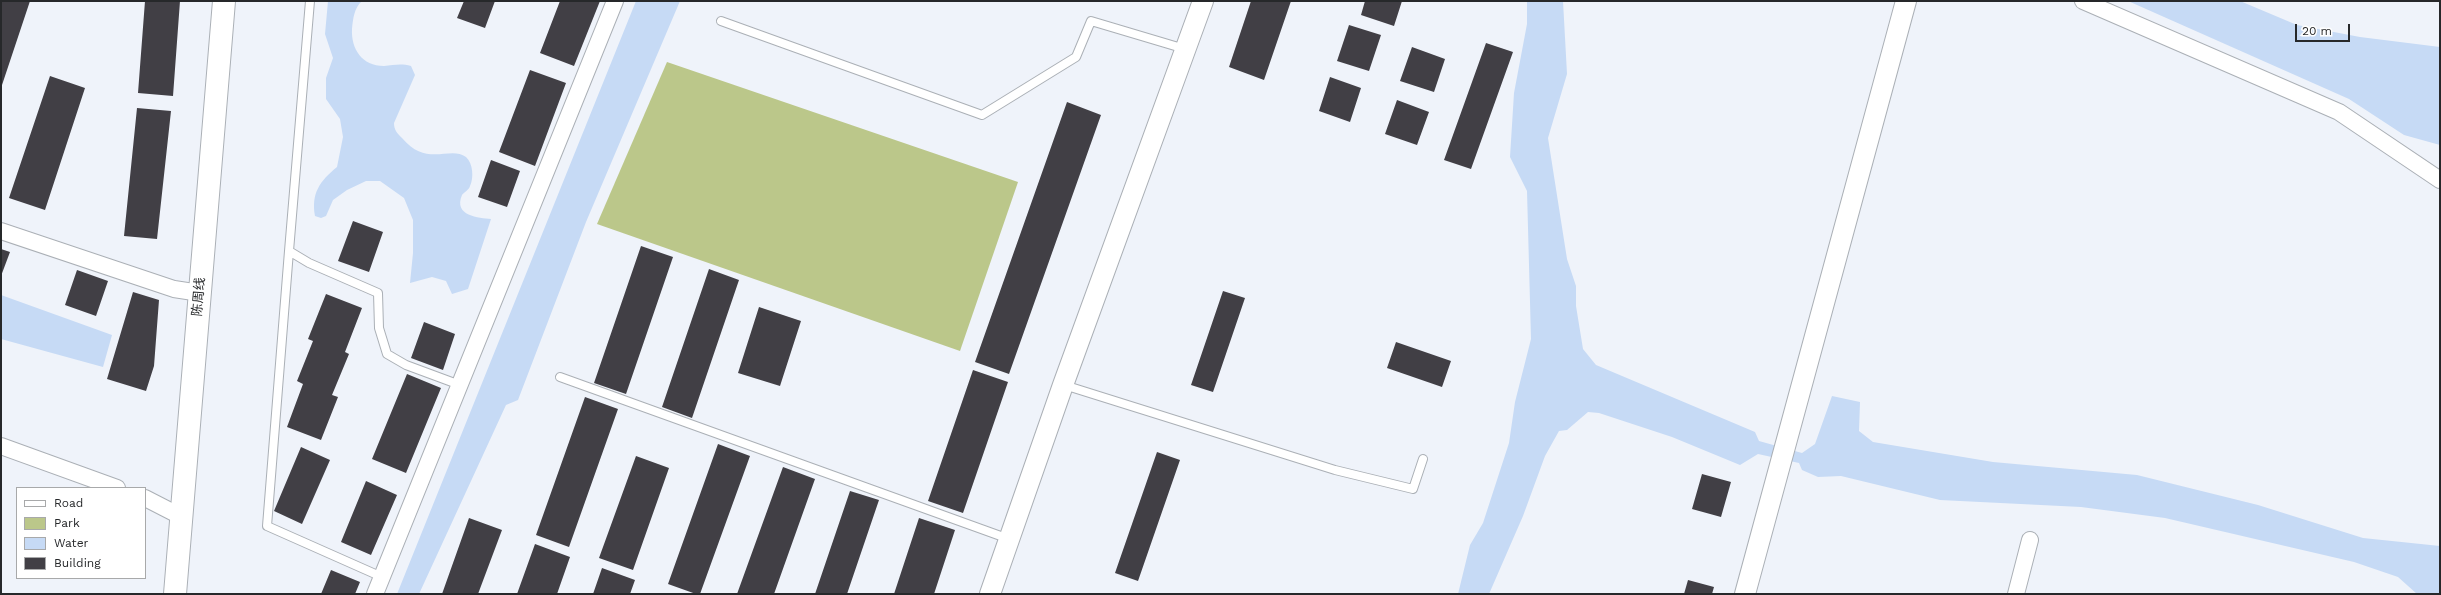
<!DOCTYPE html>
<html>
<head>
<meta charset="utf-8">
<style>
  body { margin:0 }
  #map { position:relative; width:2441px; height:595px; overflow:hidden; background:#eff3fa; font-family:"Work Sans",sans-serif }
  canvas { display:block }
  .frame { position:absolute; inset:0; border:2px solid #26282a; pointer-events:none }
  .legend { position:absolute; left:16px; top:487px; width:130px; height:92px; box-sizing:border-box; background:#fff; border:1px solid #a8a9aa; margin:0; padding:5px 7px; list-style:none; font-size:12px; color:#26282a }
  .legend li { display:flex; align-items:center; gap:8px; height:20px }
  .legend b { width:20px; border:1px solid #a8a9aa }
  .scale { position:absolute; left:2295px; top:24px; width:55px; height:18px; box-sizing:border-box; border:2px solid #26282a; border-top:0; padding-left:5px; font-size:12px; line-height:14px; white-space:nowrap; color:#26282a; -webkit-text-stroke:3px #fff; paint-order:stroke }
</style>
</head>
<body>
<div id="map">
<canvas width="2441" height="595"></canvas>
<div class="frame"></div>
<ul class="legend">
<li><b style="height:5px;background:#fff"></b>Road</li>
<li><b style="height:11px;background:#bbc78a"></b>Park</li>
<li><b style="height:11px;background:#c6daf5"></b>Water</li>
<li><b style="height:11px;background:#413f45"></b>Building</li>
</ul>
<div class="scale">20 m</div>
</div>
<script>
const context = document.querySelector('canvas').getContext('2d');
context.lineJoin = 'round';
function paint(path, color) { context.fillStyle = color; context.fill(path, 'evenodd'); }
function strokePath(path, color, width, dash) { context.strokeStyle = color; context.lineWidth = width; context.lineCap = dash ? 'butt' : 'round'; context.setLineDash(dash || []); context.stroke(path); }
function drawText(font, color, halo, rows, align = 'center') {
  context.font = font + ' "Work Sans","Noto Sans SC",sans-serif'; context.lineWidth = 4; context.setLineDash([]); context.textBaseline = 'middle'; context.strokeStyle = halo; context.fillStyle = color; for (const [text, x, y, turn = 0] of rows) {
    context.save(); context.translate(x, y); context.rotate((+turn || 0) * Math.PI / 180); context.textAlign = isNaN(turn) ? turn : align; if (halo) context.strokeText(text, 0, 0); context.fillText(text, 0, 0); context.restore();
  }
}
paint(new Path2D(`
  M 667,62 L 1018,182 L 960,351 L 597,224 Z`), '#bbc78a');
paint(new Path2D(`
  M 328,1 L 362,1 C 354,8 353,19 352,29 C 351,49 362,66 384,66 C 394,65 401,63 411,66 L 415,75 L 394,123 C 394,130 397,133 402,138 C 427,168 450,145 466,157 C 473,163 474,178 470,186 C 469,190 464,192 462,195 C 453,216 479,218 491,219 L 468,289 L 452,294 L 446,281 L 432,277 L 410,283 L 413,253 L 413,220 L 404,198 L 380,181 L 366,181 L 347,190 L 333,200 L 326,216 L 321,218 L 315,216 C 311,193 320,181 337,167 L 343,137 L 340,119 L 326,99 L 326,78 L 333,58 L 325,34 Z
  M 636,1 L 680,1 L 586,222 L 518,400 L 506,405 L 419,594 L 397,594 Z
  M 1527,1 L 1563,1 L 1567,74 L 1548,138 L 1567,259 L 1576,286 L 1576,306 L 1583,349 L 1596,365 L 1755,432 L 1759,441 L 1802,453 L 1815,444 L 1832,396 L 1860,402 L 1859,431 L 1873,442 L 1993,462 L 2137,475 L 2258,505 L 2363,538 L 2440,546 L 2440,594 L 2417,594 L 2398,577 L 2354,562 L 2165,518 L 2081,507 L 1940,500 L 1841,476 L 1818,477 L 1802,470 L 1799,463 L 1758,454 L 1740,465 L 1672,437 L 1599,413 L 1588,412 L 1567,430 L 1559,431 L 1545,456 L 1523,516 L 1489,594 L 1458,594 L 1470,545 L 1483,523 L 1509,443 L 1515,402 L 1531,339 L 1527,191 L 1510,157 L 1514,93 L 1527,24 Z
  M 2128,1 L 2240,1 L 2297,25 L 2360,37 L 2440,47 L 2440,145 L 2404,135 L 2349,99 Z
  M 1,295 L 112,335 L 103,367 L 1,339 Z`), '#c6daf5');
paint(new Path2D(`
  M 1,1 L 30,1 L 1,88 Z
  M 145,1 L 180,1 L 173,96 L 138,93 Z
  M 464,1 L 495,1 L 485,28 L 457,18 Z
  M 560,1 L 600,1 L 574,66 L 540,53 Z
  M 1251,1 L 1291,1 L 1264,80 L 1229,67 Z
  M 1365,1 L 1402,1 L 1394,26 L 1361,15 Z
  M 1349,25 L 1381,35 L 1369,71 L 1337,61 Z
  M 1486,43 L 1513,52 L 1471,169 L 1444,160 Z
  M 1412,47 L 1445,59 L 1434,92 L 1400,81 Z
  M 530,70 L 566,83 L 535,166 L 499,152 Z
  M 50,76 L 85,88 L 45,210 L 9,198 Z
  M 1330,77 L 1361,88 L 1350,122 L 1319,111 Z
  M 1397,100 L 1429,112 L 1417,145 L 1385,134 Z
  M 1067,102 L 1101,115 L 1009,374 L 975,362 Z
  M 137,108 L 171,111 L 157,239 L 124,236 Z
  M 491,160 L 520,171 L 507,207 L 478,197 Z
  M 353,221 L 383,232 L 369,272 L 338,261 Z
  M 641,246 L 673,257 L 626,394 L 594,383 Z
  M 1,249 L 10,252 L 1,276 Z
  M 709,269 L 739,280 L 692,418 L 662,407 Z
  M 77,270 L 108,281 L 96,316 L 65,305 Z
  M 1223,291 L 1245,298 L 1213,392 L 1191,385 Z
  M 133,292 L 159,300 L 154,366 L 146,391 L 107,379 Z
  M 326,294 L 362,308 L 345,352 L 349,354 L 332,395 L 338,397 L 321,440 L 287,427 L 303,384 L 297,381 L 313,341 L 308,339 Z
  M 759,307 L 801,321 L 780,386 L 738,373 Z
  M 424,322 L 455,334 L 443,370 L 411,358 Z
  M 1396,342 L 1451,361 L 1442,387 L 1387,368 Z
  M 973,370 L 1008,382 L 963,513 L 928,501 Z
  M 407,374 L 441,388 L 406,473 L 372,459 Z
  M 585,397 L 618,409 L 569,547 L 536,535 Z
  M 718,444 L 750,456 L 700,594 L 696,594 L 668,584 Z
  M 301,447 L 330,460 L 302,524 L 274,511 Z
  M 1157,452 L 1180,460 L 1138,581 L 1115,573 Z
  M 636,456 L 669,468 L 633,570 L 599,558 Z
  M 783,467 L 815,479 L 774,594 L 737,594 Z
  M 1702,474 L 1731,482 L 1721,517 L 1692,509 Z
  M 366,481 L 397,495 L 371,555 L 341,542 Z
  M 850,491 L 879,500 L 847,594 L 815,594 Z
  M 469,518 L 502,530 L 478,594 L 442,594 Z
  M 919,518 L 955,530 L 934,594 L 894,594 Z
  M 535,544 L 570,557 L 557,594 L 517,594 Z
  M 602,568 L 635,580 L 630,594 L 593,594 Z
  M 331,570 L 360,582 L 355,594 L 321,594 Z
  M 1688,580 L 1714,587 L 1712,594 L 1684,594 Z`), '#413f45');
const service = new Path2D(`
  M 310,1 L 289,251 L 309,263 L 378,293 L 379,328 L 387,354 L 406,365 L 460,385
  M 721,21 L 982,115 L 1076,57 L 1091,21 L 1185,49
  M 289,251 L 267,526 L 382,577
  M 560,377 L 1009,539
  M 1064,385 L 1335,470 L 1413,489 L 1423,459`);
const minor = new Path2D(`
  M 2083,1 L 2339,112 L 2440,180
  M 1,231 L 174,289 L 200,293
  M 1,446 L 117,488
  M 145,498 L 182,517
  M 375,594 L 615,1
  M 2016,594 L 2030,540`);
const tertiary = new Path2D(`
  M 990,594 L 1063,385 L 1203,1
  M 1745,594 L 1906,1`);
const secondary = new Path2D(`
  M 175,594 L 224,1`);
strokePath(service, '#abb0b6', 10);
strokePath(minor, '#abb0b6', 18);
strokePath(tertiary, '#abb0b6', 22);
strokePath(secondary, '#abb0b6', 24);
strokePath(service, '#fff', 8);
strokePath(minor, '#fff', 16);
strokePath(tertiary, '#fff', 20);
strokePath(secondary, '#fff', 22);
drawText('13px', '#26282a', '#fff', [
  ["陈周线",199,297,-85]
]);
</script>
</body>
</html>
